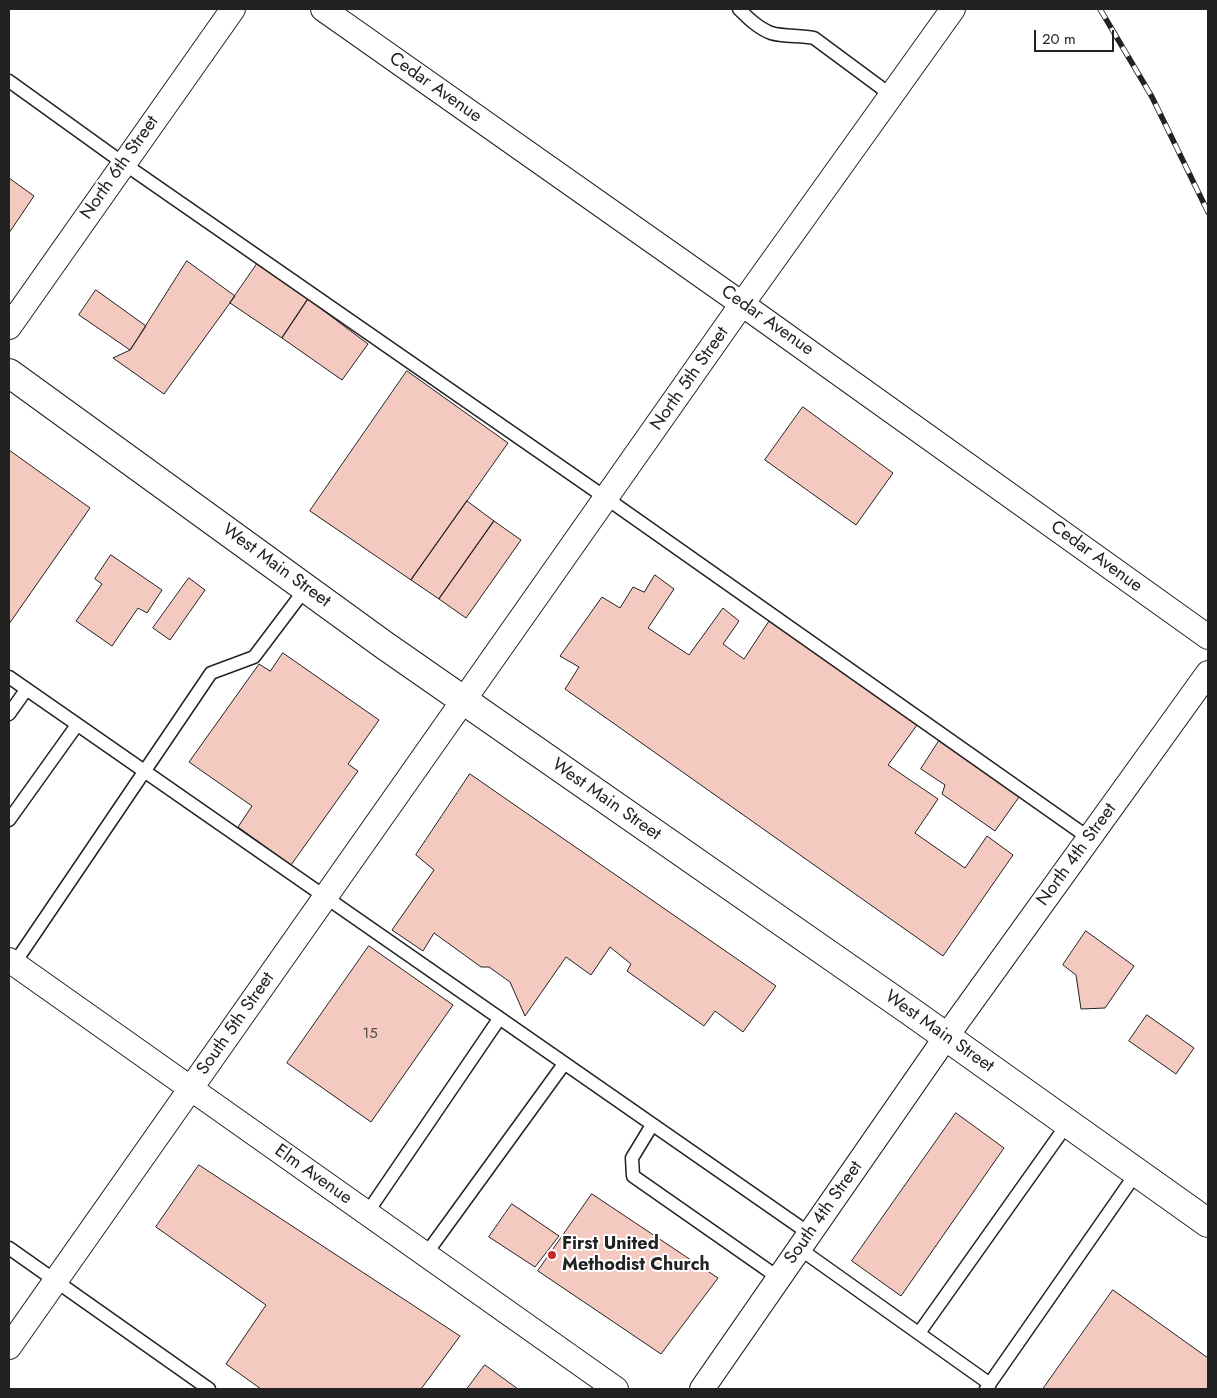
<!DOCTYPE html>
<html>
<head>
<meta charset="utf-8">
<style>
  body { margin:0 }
  #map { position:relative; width:1217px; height:1398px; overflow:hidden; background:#fff; font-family:Jost,sans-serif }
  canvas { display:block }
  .frame { position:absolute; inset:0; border:10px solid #222; pointer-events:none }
  .scale { position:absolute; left:1034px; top:30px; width:80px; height:22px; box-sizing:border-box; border:2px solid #222; border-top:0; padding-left:6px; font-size:15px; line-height:18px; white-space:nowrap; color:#222; -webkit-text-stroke:4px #fff; paint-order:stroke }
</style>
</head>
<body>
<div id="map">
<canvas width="1217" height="1398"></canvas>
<div class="frame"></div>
<div class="scale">20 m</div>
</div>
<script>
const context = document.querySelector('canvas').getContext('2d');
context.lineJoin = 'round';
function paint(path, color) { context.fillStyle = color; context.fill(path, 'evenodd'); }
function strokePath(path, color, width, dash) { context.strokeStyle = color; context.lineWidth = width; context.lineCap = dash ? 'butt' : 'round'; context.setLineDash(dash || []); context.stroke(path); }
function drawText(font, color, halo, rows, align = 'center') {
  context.font = font + ' Jost,sans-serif'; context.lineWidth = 4; context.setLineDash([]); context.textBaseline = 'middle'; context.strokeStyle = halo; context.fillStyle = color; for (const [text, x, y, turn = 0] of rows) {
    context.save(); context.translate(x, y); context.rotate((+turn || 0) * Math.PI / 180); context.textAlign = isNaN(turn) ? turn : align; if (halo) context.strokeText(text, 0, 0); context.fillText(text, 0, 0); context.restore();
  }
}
const building = new Path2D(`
  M 9,178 L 34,196 L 9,233 Z
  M 187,261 L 235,296 L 164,394 L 113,358 L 130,350 Z
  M 257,264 L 308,299 L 282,338 L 230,303 Z
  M 96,290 L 146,326 L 130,350 L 79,315 Z
  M 308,299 L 368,344 L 342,380 L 282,338 Z
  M 407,371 L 508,443 L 411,580 L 310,511 Z
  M 803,407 L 893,473 L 856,525 L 765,460 Z
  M 9,450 L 90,508 L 9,624 Z
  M 467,501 L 494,521 L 439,599 L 411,580 Z
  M 494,521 L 521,540 L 466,618 L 439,599 Z
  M 111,555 L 162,590 L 147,613 L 138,608 L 112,646 L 76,621 L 102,584 L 95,579 Z
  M 655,575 L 674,589 L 648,628 L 689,655 L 723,608 L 739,621 L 723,644 L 744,659 L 769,621 L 917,725 L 888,765 L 938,799 L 915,833 L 965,868 L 987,836 L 1013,855 L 943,956 L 565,689 L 579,667 L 560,656 L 602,597 L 620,608 L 633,587 L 644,592 Z
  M 189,578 L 205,590 L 170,640 L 153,628 Z
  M 283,653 L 379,720 L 348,764 L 358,771 L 291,865 L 238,827 L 252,806 L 189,762 L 259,664 L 270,671 Z
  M 939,741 L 1019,797 L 995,831 L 942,794 L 945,785 L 921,769 Z
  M 470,774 L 776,986 L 743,1032 L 715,1011 L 704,1026 L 627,971 L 631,964 L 610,947 L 591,975 L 566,957 L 525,1016 L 510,982 L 489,967 L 481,967 L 434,933 L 423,951 L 392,930 L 434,870 L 416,855 Z
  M 1086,931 L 1134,966 L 1105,1008 L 1081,1009 L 1076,975 L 1063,965 Z
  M 369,946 L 453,1005 L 371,1122 L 287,1063 Z
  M 1147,1015 L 1194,1048 L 1176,1074 L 1129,1041 Z
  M 956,1113 L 1004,1148 L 901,1296 L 852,1261 Z
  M 199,1165 L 460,1336 L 421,1389 L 261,1389 L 226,1364 L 266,1305 L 156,1227 Z
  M 592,1194 L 718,1278 L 661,1354 L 538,1271 Z
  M 512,1204 L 559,1236 L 535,1267 L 489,1237 Z
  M 1113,1290 L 1208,1358 L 1208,1389 L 1043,1389 Z
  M 485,1365 L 518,1389 L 467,1389 Z`);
paint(building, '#f3c9c0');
strokePath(building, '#222', 1);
const service = new Path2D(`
  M 739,9 C 748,18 758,28 771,33 C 784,37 800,35 814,38 L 891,95
  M 9,81 L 123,163 L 606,498 L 1089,838
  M 9,677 L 810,1234
  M 9,714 L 26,690
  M 9,820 L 77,725
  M 14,964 L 211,673 L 254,657 L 306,588
  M 652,1125 L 632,1158 L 633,1176 L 779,1278
  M 367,1213 L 499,1019
  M 9,1248 L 209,1389
  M 800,1249 L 990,1384
  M 426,1254 L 564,1064
  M 919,1333 L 1068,1123
  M 986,1389 L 1137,1172`);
const minor = new Path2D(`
  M 323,9 L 742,304 L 1208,637
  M 9,327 L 233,9
  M 9,960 L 616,1389
  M 9,1347 L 742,304 L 953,9
  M 702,1389 L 946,1037 L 1208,673`);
const primary = new Path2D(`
  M 9,373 L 384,645 L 910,1011 L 1208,1223`);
strokePath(service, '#222', 15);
strokePath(minor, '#222', 26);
strokePath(primary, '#222', 30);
strokePath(service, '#fff', 12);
strokePath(minor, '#fff', 24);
strokePath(primary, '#fff', 28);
const rail = new Path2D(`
  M 1100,9 L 1152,97 L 1208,212`);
strokePath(rail, '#222', 5.5);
strokePath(rail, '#fff', 4, [11]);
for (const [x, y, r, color] of [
  [552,1255,5,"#c62828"]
]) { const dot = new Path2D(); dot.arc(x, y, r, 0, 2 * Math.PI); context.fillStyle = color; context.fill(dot); strokePath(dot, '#fff', 2); }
drawText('15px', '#564c4a', null, [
  ["15",370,1034]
]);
drawText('18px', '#222', '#fff', [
  ["Cedar Avenue",435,88,35],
  ["North 6th Street",120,168,-55],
  ["Cedar Avenue",767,321,35],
  ["North 5th Street",690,379,-55],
  ["Cedar Avenue",1096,557,36],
  ["West Main Street",276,566,36],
  ["West Main Street",606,800,35],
  ["North 4th Street",1077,855,-54],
  ["South 5th Street",236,1024,-55],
  ["West Main Street",939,1032,35],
  ["Elm Avenue",313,1175,35],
  ["South 4th Street",824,1213,-55]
]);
drawText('bold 18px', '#222', '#fff', [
  ["First United",562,1245],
  ["Methodist Church",562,1266]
], 'left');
</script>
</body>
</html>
